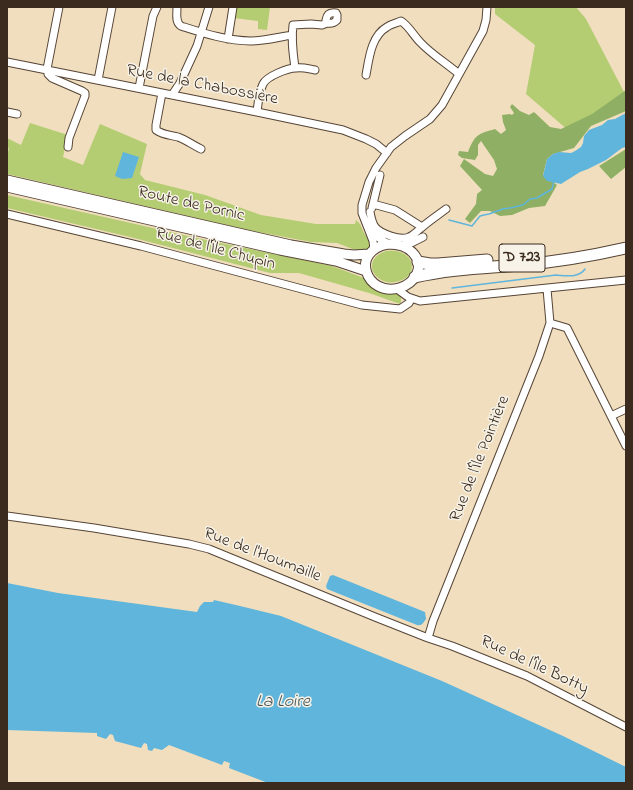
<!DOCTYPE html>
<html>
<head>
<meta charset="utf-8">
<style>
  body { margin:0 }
  #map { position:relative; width:633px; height:790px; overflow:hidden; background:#f0debe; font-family:"Indie Flower",sans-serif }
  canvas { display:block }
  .frame { position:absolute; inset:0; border:8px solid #3b2a1e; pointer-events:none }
</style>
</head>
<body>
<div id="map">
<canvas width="633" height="790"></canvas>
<div class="frame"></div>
</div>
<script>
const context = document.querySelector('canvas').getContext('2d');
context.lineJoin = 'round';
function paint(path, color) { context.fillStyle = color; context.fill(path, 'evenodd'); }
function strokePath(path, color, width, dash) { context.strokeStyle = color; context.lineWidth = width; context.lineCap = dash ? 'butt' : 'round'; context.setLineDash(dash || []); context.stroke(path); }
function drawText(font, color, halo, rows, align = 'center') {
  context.font = font + ' "Indie Flower",sans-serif'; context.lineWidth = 3; context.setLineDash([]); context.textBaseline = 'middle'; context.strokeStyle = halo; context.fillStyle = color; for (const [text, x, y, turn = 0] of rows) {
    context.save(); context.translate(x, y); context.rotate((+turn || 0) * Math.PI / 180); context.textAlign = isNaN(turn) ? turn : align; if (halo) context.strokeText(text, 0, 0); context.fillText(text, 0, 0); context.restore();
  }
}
paint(new Path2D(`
  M 235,7 L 270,7 L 267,30 L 258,29 L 258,21 L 234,18 Z
  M 495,7 L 576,7 L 586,19 L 624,92 L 569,131 L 526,94 L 535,45 L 495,14 Z
  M 30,123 L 68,135 L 63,157 L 83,165 L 100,124 L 147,144 L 140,174 L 145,180 L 205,195 L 261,215 L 316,224 L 355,224 L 356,220 L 360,224 L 364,233 L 370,241 L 370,248 L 368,250 L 360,252 L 337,243 L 311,242 L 248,230 L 7,174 L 7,156 L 9,148 L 7,147 L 7,138 L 21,145 Z
  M 7,195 L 197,238 L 332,266 L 364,278 L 370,285 L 379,290 L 388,293 L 399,294 L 401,297 L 401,302 L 400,304 L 369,293 L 299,273 L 270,273 L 130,237 L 7,208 Z
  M 386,251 C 394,250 403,251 409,258 C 415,266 411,277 402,280 C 378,291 357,261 386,251 Z`), '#b4cd72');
paint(new Path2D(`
  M 626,90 L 626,111 L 591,126 L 574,148 L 553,154 L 547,159 L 543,175 L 557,185 L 545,206 L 529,208 L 512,215 L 500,216 L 490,211 L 481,211 L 470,223 L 465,219 L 476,204 L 477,194 L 482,190 L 460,166 L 464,159 L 485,174 L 493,176 L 497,169 L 494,160 L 481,141 L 478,145 L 478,155 L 475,160 L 462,158 L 458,155 L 459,151 L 468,152 C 475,135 477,134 495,129 L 501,134 L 506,130 L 503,122 L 502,115 L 510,114 L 512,115 L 514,113 L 510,107 L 512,104 L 520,111 L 529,115 L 534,112 L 550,127 L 561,129 L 592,114 Z
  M 626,149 L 626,167 L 611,179 L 599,166 Z`), '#8fb064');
paint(new Path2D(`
  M 626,113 L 626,147 L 622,148 L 606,160 L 588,169 L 580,172 L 561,184 L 547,181 L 543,176 L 547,159 L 553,154 L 559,152 L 571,153 L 575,151 L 581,147 L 583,143 L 584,136 L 589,130 L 602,125 L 608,120 L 615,119 Z
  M 123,152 L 139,157 L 132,178 L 122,179 L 115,176 Z
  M 333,575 L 425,612 L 426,619 C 423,623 422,626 417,625 L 327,589 L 326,586 L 330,576 Z
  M 7,583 L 58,593 L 197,612 L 200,606 L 204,602 L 213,602 L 214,600 L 240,606 L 281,616 L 442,681 L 563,736 L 626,767 L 626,783 L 268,783 L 229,768 L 230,763 L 224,761 L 222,765 L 169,745 L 162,750 L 154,748 L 152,751 L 148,750 L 147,744 L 144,743 L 141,748 L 115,741 L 113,735 L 110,734 L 106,739 L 97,736 L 97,733 L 7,730 Z`), '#5fb5db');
strokePath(new Path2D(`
  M 449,220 L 472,226 L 480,216 L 484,215 L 489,214 L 503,209 L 510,208 L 523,205 L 530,199 L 537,198 L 552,189 L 554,181
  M 452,288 L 556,275 C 566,276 579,278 585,269`), '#5fb5db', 1.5);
const minor = new Path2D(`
  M 59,7 L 47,69 L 48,74 L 52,78 L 82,91 L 85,93 L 85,96 L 69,138 L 68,147
  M 177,7 C 177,14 175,22 181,26 C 203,33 227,41 251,41 C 265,41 279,37 292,35
  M 228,39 L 233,7
  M 7,62 L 257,112 L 343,130 L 366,139 L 376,144 L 387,153
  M 295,68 C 293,53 291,40 293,25 L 311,24 L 322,25 L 327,23 L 326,20 C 327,14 330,12 336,13 L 337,15 L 337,20 C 334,23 332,24 327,23
  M 366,75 C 369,59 371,36 387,27 C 391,24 397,23 401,21 C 409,26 413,35 420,42 C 431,54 446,63 459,74
  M 98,80 L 112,7
  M 139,88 L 153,16 L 157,7
  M 162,93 L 156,125 L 156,130 C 163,135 170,135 178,137 C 186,140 193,145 201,149
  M 172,95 L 180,83 L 197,46 L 209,7
  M 7,112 L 17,114
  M 257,112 C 258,103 259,92 263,84 C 267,76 288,68 296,68 C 303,67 309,69 315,70
  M 373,204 L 395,210 L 422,227
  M 372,208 L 373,204 L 380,175
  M 370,212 C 371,217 372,223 375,227 C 381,234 400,241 409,237 C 414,235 417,231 421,228 C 429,221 438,215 446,209
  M 7,214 L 141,246 L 362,305 L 400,309 L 409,303 L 411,299
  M 369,229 L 379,238 L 388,244
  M 401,246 L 411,243 L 423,237
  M 374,250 L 373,241 L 362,213 L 362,205 L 369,182 L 376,168 L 391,147 L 405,136 L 430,119 L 442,105 L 483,31 L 486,20 L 487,7
  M 397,289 L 408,297 L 420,301 L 626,280
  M 550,323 L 567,328 L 626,446
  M 611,416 L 626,409
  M 7,516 L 94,528 L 189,544 L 209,549 L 375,617 L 428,638 L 452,646 L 527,676 L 626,727
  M 428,638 L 433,621 L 539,356 L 550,323 L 547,289`);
const major = new Path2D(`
  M 7,180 L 291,245 L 344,254 L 354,255 L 369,254
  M 7,187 L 280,250 L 336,261 L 366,271
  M 388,244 C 397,244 407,246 413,253 C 426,267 414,284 399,288 C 366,297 349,251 388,244 Z`);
const highway = new Path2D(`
  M 418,262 L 430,264 L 438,264 L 487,260
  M 415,277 C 449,269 485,268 520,265 C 555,262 591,256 626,248`);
strokePath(minor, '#564536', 9);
strokePath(major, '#564536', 11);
strokePath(highway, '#564536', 13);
strokePath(minor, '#fff', 7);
strokePath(major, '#fff', 9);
strokePath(highway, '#fff', 11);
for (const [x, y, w] of [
  [522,258,46]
]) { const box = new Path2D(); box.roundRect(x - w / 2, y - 14, w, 28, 3); context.fillStyle = '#f7f3e8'; context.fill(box); strokePath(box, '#3b2a1e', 1); }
drawText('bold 16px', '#3b2a1e', null, [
  ["D 723",522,258]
]);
drawText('17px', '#3b2a1e', '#f7f3e8', [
  ["Rue de la Chabossière",202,86,11],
  ["Route de Pornic",191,205,13],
  ["Rue de l'Île Chupin",215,250,15],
  ["Rue de l'Île Pointière",481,459,-68],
  ["Rue de l'Houmaille",262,556,21],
  ["Rue de l'Île Botty",534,666,25]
]);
drawText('italic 18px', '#465457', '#f7f3e8', [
  ["La Loire",283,703]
]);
</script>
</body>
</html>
